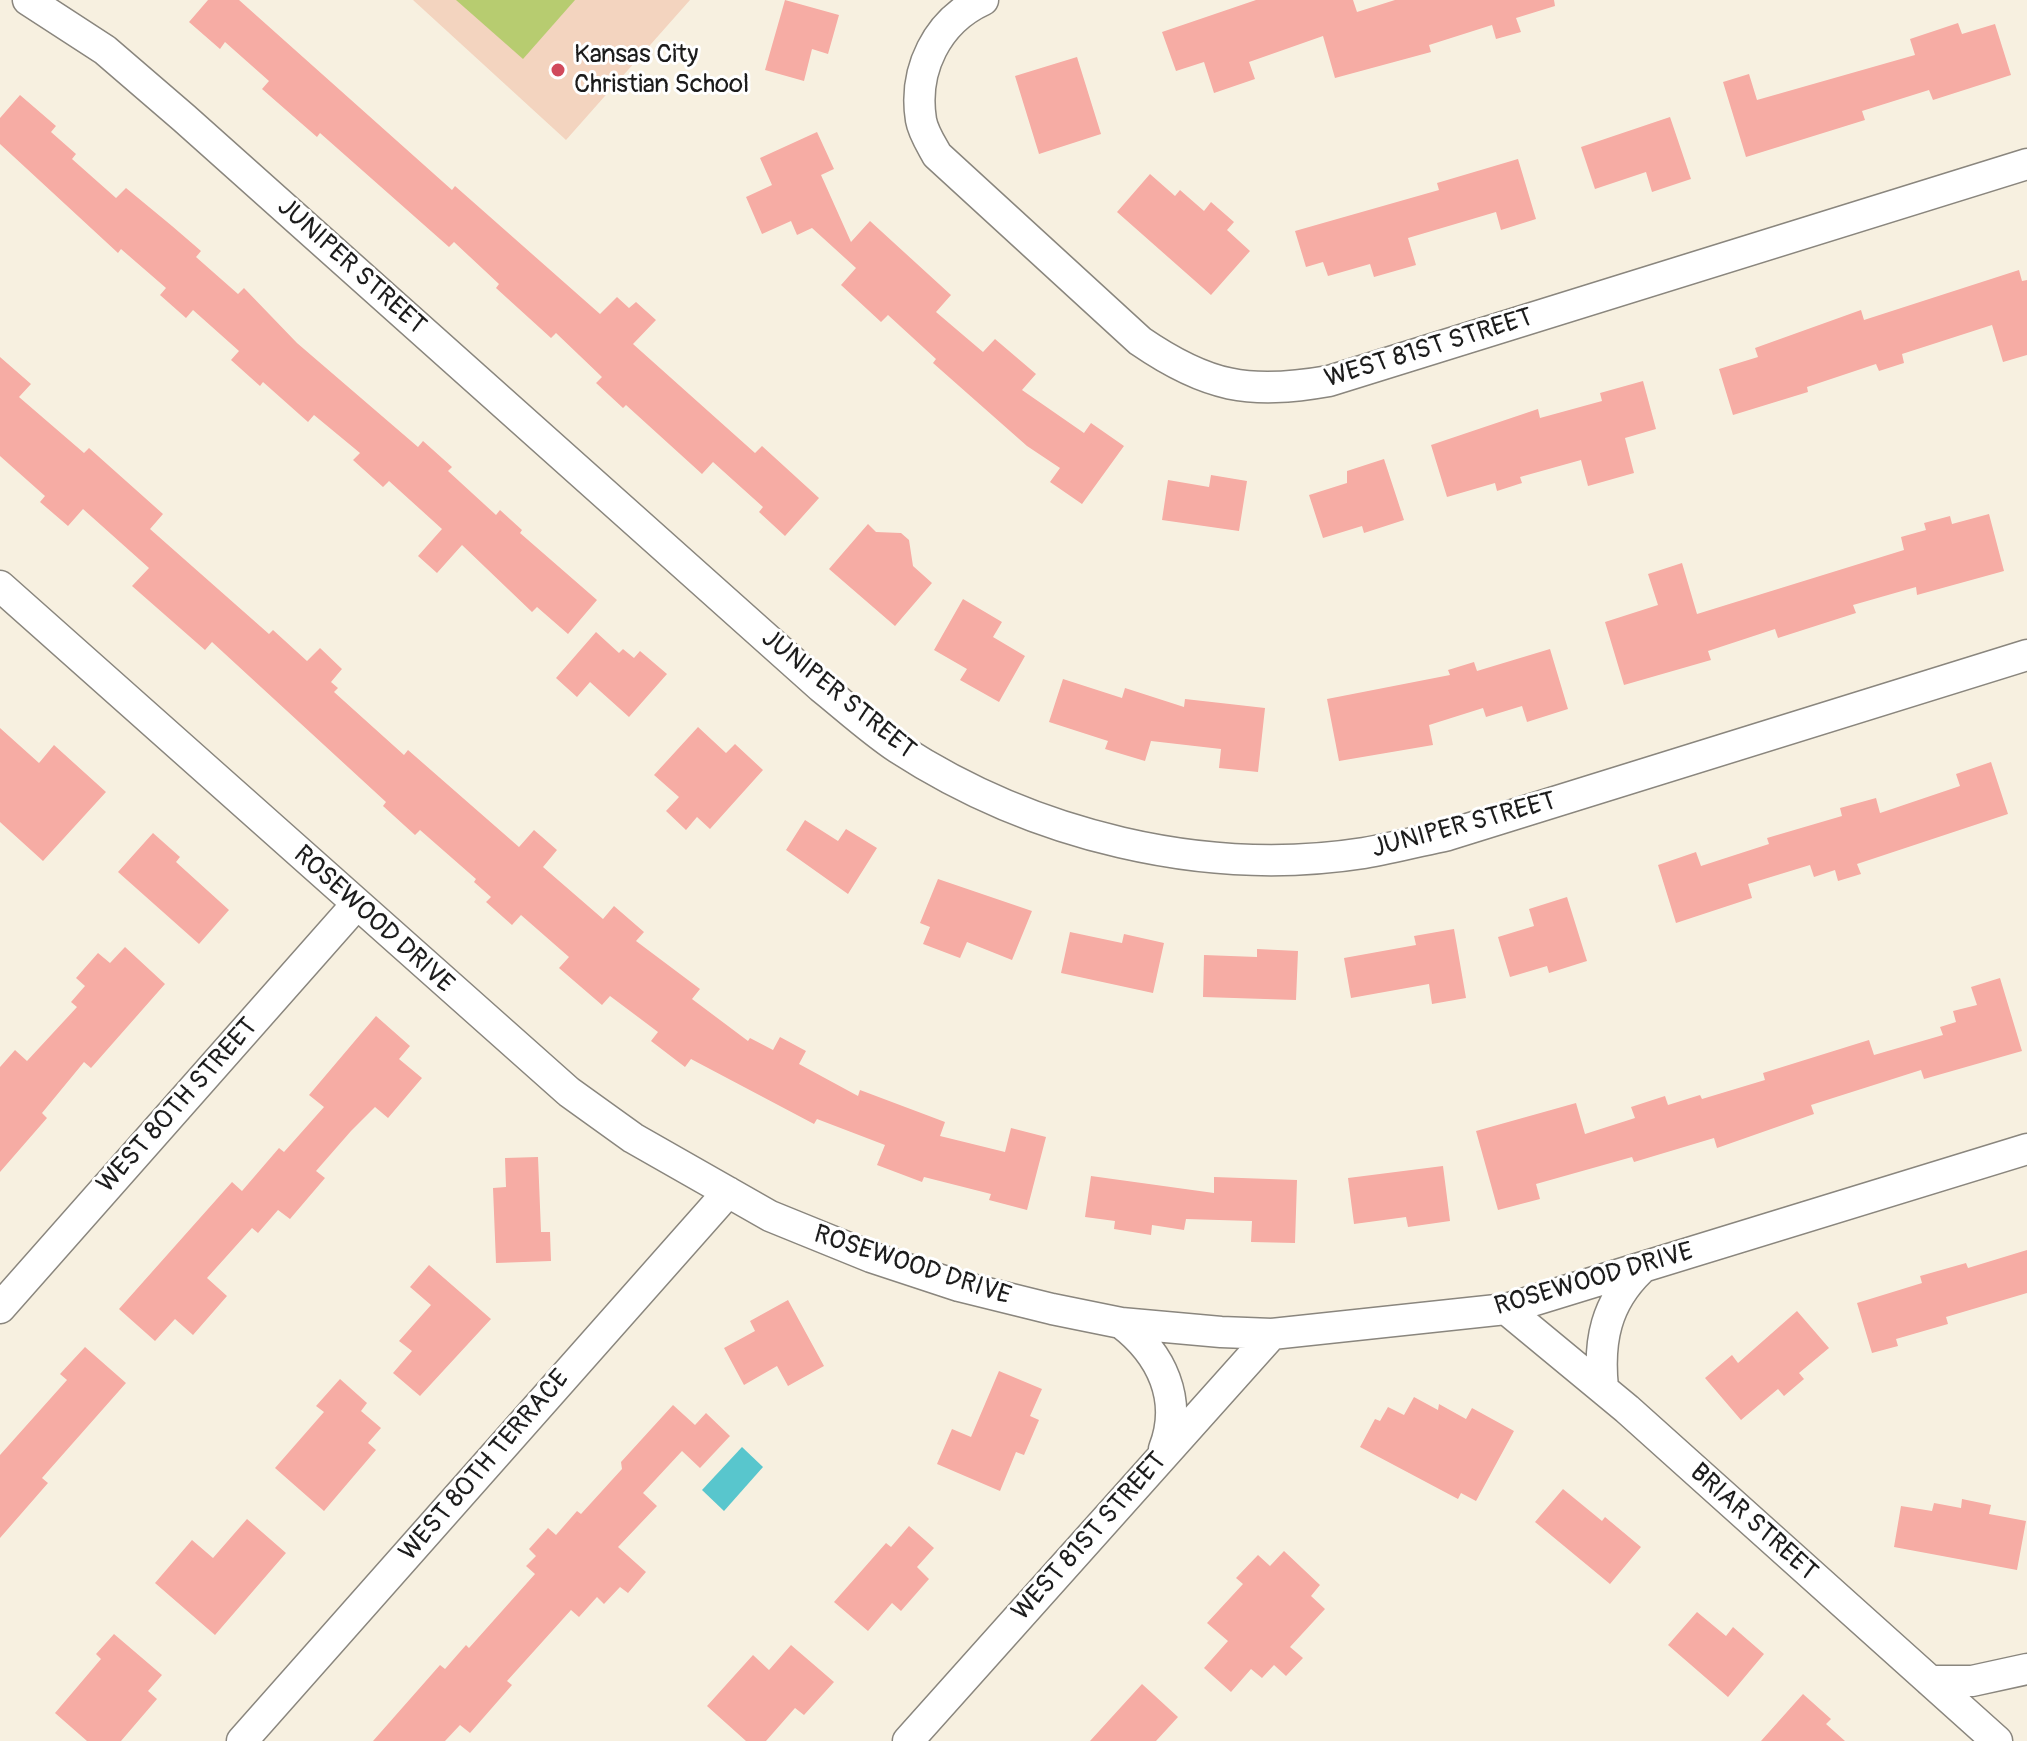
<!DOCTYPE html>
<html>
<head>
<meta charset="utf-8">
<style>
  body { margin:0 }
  canvas { display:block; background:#f7f0e0 }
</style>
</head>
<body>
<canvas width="2027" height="1741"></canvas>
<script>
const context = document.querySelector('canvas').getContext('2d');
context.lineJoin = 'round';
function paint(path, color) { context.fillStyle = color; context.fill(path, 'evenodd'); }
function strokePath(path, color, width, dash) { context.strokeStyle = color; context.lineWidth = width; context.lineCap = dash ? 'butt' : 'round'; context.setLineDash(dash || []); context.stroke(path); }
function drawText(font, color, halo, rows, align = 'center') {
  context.font = font + ' Pangolin,sans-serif'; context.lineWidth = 6; context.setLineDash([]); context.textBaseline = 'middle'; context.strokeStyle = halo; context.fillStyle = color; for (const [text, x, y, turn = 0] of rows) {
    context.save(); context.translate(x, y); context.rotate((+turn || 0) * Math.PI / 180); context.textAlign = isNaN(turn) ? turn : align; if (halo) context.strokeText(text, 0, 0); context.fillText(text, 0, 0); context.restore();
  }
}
paint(new Path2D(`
  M 413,0 L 690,0 L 566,140 Z`), '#f3d4bf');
paint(new Path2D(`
  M 456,0 L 575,0 L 523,59 Z`), '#b7cc70');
paint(new Path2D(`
  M 742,1447 L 763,1467 L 724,1511 L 702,1490 Z`), '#58c6cd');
paint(new Path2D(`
  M 208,0 L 239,0 L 452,190 L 455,186 L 600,314 L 617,297 L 629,308 L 636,302 L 656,320 L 633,344 L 755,453 L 762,446 L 819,498 L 785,536 L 759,512 L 763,507 L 713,462 L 702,474 L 626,405 L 623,408 L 596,383 L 602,377 L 556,333 L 551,338 L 496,288 L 499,284 L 454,242 L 449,247 L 320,133 L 317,137 L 262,89 L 269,81 L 225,42 L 220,49 L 189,22 Z
  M 785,0 L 839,15 L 828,54 L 812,49 L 804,81 L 765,70 Z
  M 1256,0 L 1353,0 L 1357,12 L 1395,0 L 1554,0 L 1555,6 L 1516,18 L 1521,32 L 1496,39 L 1492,25 L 1429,45 L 1431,52 L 1335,78 L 1323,36 L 1249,62 L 1255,79 L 1214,93 L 1204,62 L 1176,71 L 1162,32 Z
  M 1958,23 L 1962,34 L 1995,24 L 2011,75 L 1933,100 L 1929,90 L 1862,111 L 1865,120 L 1746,157 L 1723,82 L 1749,74 L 1757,100 L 1915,55 L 1910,39 Z
  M 1077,57 L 1101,134 L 1039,154 L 1015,76 Z
  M 20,95 L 56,126 L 51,132 L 76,154 L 72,159 L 116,198 L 126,188 L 172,226 L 201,251 L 196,257 L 238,294 L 244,288 L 297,343 L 418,447 L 423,441 L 452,467 L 448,471 L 496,515 L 500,510 L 522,530 L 520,533 L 597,600 L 568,634 L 537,607 L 532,612 L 462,545 L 437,573 L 418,556 L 442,529 L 389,481 L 383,487 L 353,460 L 360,453 L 314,415 L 308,422 L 263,382 L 260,386 L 231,360 L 239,351 L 193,310 L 186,318 L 160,295 L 166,288 L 121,249 L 118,253 L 0,144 L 0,118 Z
  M 1670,117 L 1691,179 L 1652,192 L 1646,172 L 1595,189 L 1581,147 Z
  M 817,132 L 834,169 L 821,175 L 851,242 L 870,221 L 951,295 L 936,312 L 983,352 L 995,339 L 1036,374 L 1022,390 L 1084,433 L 1091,423 L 1124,446 L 1082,504 L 1050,482 L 1060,468 L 1027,446 L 933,363 L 936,359 L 888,315 L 881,322 L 841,285 L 856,268 L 812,228 L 797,235 L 791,221 L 762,234 L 746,197 L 772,185 L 760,158 Z
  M 1518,159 L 1536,219 L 1501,230 L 1496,212 L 1408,238 L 1416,265 L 1374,277 L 1370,264 L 1328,276 L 1323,262 L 1306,267 L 1295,231 L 1439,190 L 1437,183 Z
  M 1150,174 L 1175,196 L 1180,190 L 1204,211 L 1211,202 L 1234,222 L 1227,230 L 1250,251 L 1211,295 L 1117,212 Z
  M 2019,270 L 2022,281 L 2027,280 L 2027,355 L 2003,362 L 1992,325 L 1902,354 L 1904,363 L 1879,371 L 1876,364 L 1807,387 L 1808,392 L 1733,415 L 1719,369 L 1758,357 L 1755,348 L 1861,310 L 1864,320 Z
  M 0,357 L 31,384 L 19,397 L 84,453 L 89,448 L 163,514 L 150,529 L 269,634 L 273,630 L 307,661 L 320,648 L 342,669 L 331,682 L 338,688 L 334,692 L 404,755 L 408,750 L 519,847 L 534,830 L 557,850 L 543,867 L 603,919 L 614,906 L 644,932 L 636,941 L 700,989 L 692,999 L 748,1041 L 750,1038 L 773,1050 L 780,1037 L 806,1051 L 799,1064 L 858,1096 L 860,1090 L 945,1122 L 940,1136 L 1005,1152 L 1011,1128 L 1046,1137 L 1027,1210 L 989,1200 L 991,1194 L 924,1177 L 922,1182 L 877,1165 L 885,1145 L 817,1119 L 814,1124 L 691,1059 L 685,1067 L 651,1041 L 658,1032 L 610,996 L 602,1005 L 559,968 L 569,957 L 521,915 L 512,925 L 486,902 L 491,897 L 474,882 L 476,879 L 420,830 L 415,835 L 383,806 L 386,802 L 212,642 L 205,650 L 132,586 L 149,568 L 83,509 L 68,526 L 40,502 L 45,496 L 0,456 Z
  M 1643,381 L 1656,429 L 1625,438 L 1634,473 L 1588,486 L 1581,460 L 1520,477 L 1522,483 L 1497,491 L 1495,483 L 1447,497 L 1431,445 L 1538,409 L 1540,418 L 1602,401 L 1600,393 Z
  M 1384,459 L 1404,520 L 1364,533 L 1362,526 L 1323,538 L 1309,495 L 1347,483 L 1347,471 Z
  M 1211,475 L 1247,481 L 1239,531 L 1162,520 L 1168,480 L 1209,487 Z
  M 1989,514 L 2004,571 L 1917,595 L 1916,587 L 1853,605 L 1856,613 L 1778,638 L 1775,629 L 1708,651 L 1711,660 L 1624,685 L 1605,622 L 1658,605 L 1648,574 L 1682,563 L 1697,614 L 1904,550 L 1901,537 L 1926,530 L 1924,523 L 1950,516 L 1952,524 Z
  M 868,524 L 876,532 L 901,533 L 909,540 L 913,566 L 932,583 L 895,626 L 829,569 Z
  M 963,599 L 1002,622 L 993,637 L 1025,656 L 999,702 L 960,680 L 967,669 L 934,650 Z
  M 596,632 L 619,653 L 623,649 L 634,658 L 640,651 L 667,674 L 629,717 L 590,682 L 577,697 L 556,678 Z
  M 1550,649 L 1568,709 L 1527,722 L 1522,706 L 1486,717 L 1483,708 L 1429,725 L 1433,745 L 1339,761 L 1327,699 L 1450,675 L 1448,670 L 1474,662 L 1477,671 Z
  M 1063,679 L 1122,698 L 1125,688 L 1184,707 L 1185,699 L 1265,708 L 1258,772 L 1219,768 L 1221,749 L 1151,741 L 1145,761 L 1105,749 L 1108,741 L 1049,722 Z
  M 698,727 L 726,753 L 735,744 L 763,770 L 710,829 L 697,817 L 686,830 L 666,811 L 679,797 L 654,775 Z
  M 0,728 L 39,763 L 54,745 L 106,792 L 43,861 L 0,822 Z
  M 1991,762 L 2008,814 L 1857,864 L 1861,874 L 1838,881 L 1835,870 L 1814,877 L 1810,865 L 1748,884 L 1752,898 L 1676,923 L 1658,865 L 1696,852 L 1701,866 L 1769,844 L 1767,838 L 1842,816 L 1840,808 L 1876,798 L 1880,813 L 1960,786 L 1956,774 Z
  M 805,820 L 838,841 L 846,829 L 877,848 L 848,894 L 786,850 Z
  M 153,833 L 180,857 L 176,862 L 229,910 L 199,944 L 118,872 Z
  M 938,879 L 1032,911 L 1012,960 L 967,942 L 960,958 L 923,944 L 930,927 L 920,923 Z
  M 1567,897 L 1587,961 L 1549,973 L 1547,966 L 1510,977 L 1498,937 L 1534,926 L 1529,909 Z
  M 1454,929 L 1466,998 L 1432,1004 L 1429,984 L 1351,998 L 1344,958 L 1416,945 L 1414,936 Z
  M 1070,932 L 1122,943 L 1124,934 L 1164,943 L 1153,993 L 1061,973 Z
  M 125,947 L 165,984 L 91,1068 L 84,1062 L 42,1113 L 47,1118 L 0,1172 L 0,1067 L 15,1050 L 27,1061 L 77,1007 L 71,1002 L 85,986 L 76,978 L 98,953 L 110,963 Z
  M 1257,949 L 1298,951 L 1296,1000 L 1203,997 L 1204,955 L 1257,957 Z
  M 2000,978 L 2022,1051 L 1924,1079 L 1921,1070 L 1811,1105 L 1814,1114 L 1717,1148 L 1714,1138 L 1634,1162 L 1632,1157 L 1536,1184 L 1540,1199 L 1498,1210 L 1476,1131 L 1576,1103 L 1585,1134 L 1635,1118 L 1631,1107 L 1665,1096 L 1668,1105 L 1700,1095 L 1702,1099 L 1765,1080 L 1763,1073 L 1869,1040 L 1874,1055 L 1943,1035 L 1940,1027 L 1956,1022 L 1953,1011 L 1977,1005 L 1971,987 Z
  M 376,1016 L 410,1046 L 399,1059 L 422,1078 L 388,1118 L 375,1107 L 351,1131 L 316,1171 L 325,1178 L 290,1219 L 278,1210 L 258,1233 L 252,1228 L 207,1278 L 227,1296 L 193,1335 L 175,1319 L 155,1341 L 119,1309 L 232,1182 L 242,1191 L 279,1148 L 284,1152 L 324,1107 L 309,1095 Z
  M 538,1157 L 541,1232 L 550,1232 L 551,1261 L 496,1263 L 493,1188 L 506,1187 L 505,1158 Z
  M 1443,1166 L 1450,1221 L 1408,1227 L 1406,1217 L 1354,1224 L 1348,1178 Z
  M 1091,1176 L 1214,1193 L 1214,1177 L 1297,1180 L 1295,1243 L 1251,1242 L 1252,1221 L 1186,1219 L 1184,1230 L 1152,1225 L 1151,1235 L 1114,1229 L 1115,1221 L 1085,1217 Z
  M 2027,1250 L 2027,1293 L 1946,1317 L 1948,1324 L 1896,1339 L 1898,1346 L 1872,1353 L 1857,1303 L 1922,1283 L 1920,1276 L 1966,1263 L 1968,1268 Z
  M 429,1265 L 491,1319 L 420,1396 L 393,1373 L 412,1351 L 399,1341 L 431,1305 L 410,1287 Z
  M 788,1300 L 824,1366 L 788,1386 L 777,1366 L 744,1385 L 724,1348 L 755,1331 L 750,1321 Z
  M 1797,1311 L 1829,1348 L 1799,1373 L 1804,1379 L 1784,1396 L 1778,1389 L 1741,1420 L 1705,1378 L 1732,1355 L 1738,1363 Z
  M 85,1347 L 126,1383 L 42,1478 L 48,1483 L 0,1538 L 0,1455 L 67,1380 L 60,1374 Z
  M 999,1371 L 1042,1389 L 1030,1416 L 1039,1420 L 1024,1455 L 1016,1452 L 1000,1491 L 937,1464 L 952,1429 L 971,1437 Z
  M 340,1379 L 367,1403 L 361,1411 L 381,1428 L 368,1443 L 376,1450 L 324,1511 L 275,1468 L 324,1412 L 316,1406 Z
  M 1414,1397 L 1438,1410 L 1439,1404 L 1466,1419 L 1472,1408 L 1514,1431 L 1476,1501 L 1461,1493 L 1458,1499 L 1360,1447 L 1375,1419 L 1380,1421 L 1388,1407 L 1404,1415 Z
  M 673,1405 L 695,1425 L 706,1413 L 730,1436 L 700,1468 L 682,1451 L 643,1493 L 657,1506 L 618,1547 L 646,1572 L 628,1593 L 620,1587 L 604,1604 L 597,1597 L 579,1617 L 571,1610 L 507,1681 L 512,1685 L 470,1733 L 460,1725 L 445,1741 L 373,1741 L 440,1665 L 445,1669 L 466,1645 L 469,1648 L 535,1574 L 526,1566 L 536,1556 L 529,1549 L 548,1528 L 556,1535 L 577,1511 L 581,1514 L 622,1469 L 621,1462 Z
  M 1563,1489 L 1602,1521 L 1605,1517 L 1641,1547 L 1610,1584 L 1535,1522 Z
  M 1962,1499 L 1991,1505 L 1989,1514 L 2026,1521 L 2017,1570 L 1894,1547 L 1901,1506 L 1932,1511 L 1934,1503 L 1961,1508 Z
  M 247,1519 L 286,1553 L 215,1635 L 155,1583 L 192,1540 L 213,1558 Z
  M 909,1526 L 934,1548 L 917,1567 L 929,1579 L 901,1611 L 892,1603 L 868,1631 L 834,1602 L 886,1543 L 891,1547 Z
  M 1284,1551 L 1320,1585 L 1311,1596 L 1325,1609 L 1290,1647 L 1303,1658 L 1286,1676 L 1274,1665 L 1262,1678 L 1251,1669 L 1231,1692 L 1204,1668 L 1228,1641 L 1207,1623 L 1243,1584 L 1236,1578 L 1258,1555 L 1270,1566 Z
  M 1697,1612 L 1726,1636 L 1733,1627 L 1764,1654 L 1728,1697 L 1668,1645 Z
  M 114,1634 L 162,1675 L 148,1691 L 157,1699 L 121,1741 L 87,1741 L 55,1713 L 101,1659 L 96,1654 Z
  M 791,1645 L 834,1682 L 804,1715 L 795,1708 L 766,1741 L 746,1741 L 707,1706 L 753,1655 L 769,1670 Z
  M 1142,1684 L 1178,1717 L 1156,1741 L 1090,1741 Z
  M 1803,1694 L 1831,1719 L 1826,1724 L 1845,1741 L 1761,1741 Z`), '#f6aca4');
const minor = new Path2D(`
  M 28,0 L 105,50 L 184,118 L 821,687 C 846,707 871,730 898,748 C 1032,835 1204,878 1364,853 C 1392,848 1420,841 1448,835 L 2027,655
  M 983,0 C 937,21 913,70 921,120 C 923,132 931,144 937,155 L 1140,341 C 1207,387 1249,395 1329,381 L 2027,164
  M 0,586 L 569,1092 L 633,1138 L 770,1216 L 871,1257 L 959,1286 L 1052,1309 L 1121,1323 L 1221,1332 L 1272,1334 L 1506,1309 L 2027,1149
  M 0,1308 L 356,905
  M 1506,1309 L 1627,1409 L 1997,1741
  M 1121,1323 C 1162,1354 1183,1400 1164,1449
  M 1603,1388 C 1598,1341 1606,1303 1640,1270
  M 1930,1681 L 1972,1681 L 2027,1669
  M 242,1741 L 728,1192
  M 908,1741 L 1272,1334`);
strokePath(minor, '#8a867e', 33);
strokePath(minor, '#fff', 30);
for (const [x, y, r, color] of [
  [558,70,8,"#d1495b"]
]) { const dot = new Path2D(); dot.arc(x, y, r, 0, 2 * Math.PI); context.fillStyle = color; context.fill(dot); strokePath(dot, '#fff', 3); }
drawText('26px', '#1c1c1c', '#fff', [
  ["Kansas City",574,55],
  ["Christian School",574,85]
], 'left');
drawText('26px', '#1c1c1c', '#fff', [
  ["JUNIPER STREET",351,267,42],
  ["WEST 81ST STREET",1429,349,-17],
  ["JUNIPER STREET",838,695,39],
  ["JUNIPER STREET",1464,826,-15],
  ["ROSEWOOD DRIVE",373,920,42],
  ["WEST 80TH STREET",178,1106,-48],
  ["ROSEWOOD DRIVE",912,1266,18],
  ["ROSEWOOD DRIVE",1594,1280,-16],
  ["WEST 80TH TERRACE",485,1466,-49],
  ["BRIAR STREET",1753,1523,42],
  ["WEST 81ST STREET",1090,1537,-48]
]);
</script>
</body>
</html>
